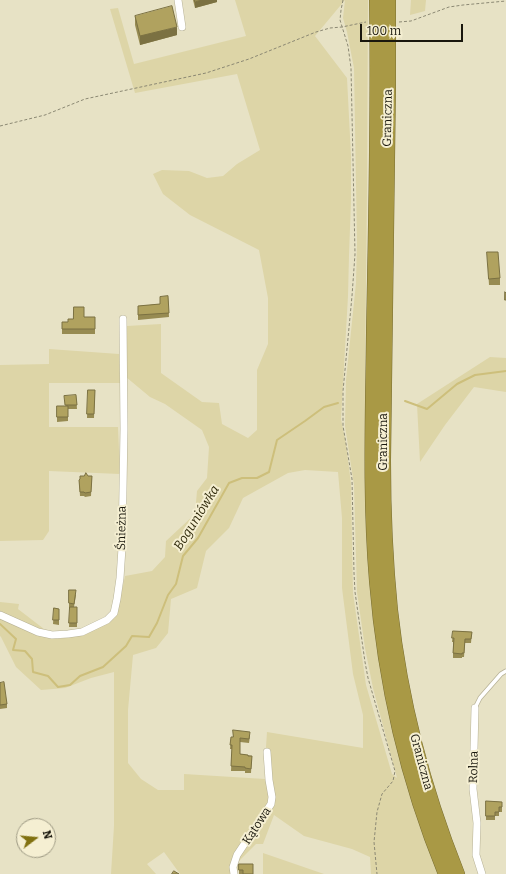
<!DOCTYPE html>
<html>
<head>
<meta charset="utf-8">
<style>
  body { margin:0 }
  #map { position:relative; width:506px; height:874px; overflow:hidden; background:#e7e2c5; font-family:Bitter,serif }
  canvas { display:block }
  .north { position:absolute; left:16px; top:818px; width:40px; height:40px; box-sizing:border-box; background:#f5efd2; border:1px solid #9d9983; border-radius:50%; rotate:74deg; font-size:11px; font-weight:700; line-height:16px; text-align:center; color:#19170d }
  .north::after { content:''; display:block; margin:auto; width:14px; height:18px; background:#817110; clip-path:polygon(50% 0,100% 100%,50% 72%,0 100%) }
  .scale { position:absolute; left:360px; top:24px; width:103px; height:18px; box-sizing:border-box; border:2px solid #19170d; border-top:0; padding-left:5px; font-size:12px; line-height:14px; white-space:nowrap; color:#19170d; -webkit-text-stroke:3px #f5efd2; paint-order:stroke }
</style>
</head>
<body>
<div id="map">
<canvas width="506" height="874"></canvas>
<div class="north">N</div>
<div class="scale">100 m</div>
</div>
<script>
const context = document.querySelector('canvas').getContext('2d');
context.lineJoin = 'round';
function paint(path, color) { context.fillStyle = color; context.fill(path, 'evenodd'); }
function strokePath(path, color, width, dash) { context.strokeStyle = color; context.lineWidth = width; context.lineCap = dash ? 'butt' : 'round'; context.setLineDash(dash || []); context.stroke(path); }
function drawText(font, color, halo, rows, align = 'center') {
  context.font = font + ' Bitter,serif'; context.lineWidth = 4; context.setLineDash([]); context.textBaseline = 'middle'; context.strokeStyle = halo; context.fillStyle = color; for (const [text, x, y, turn = 0] of rows) {
    context.save(); context.translate(x, y); context.rotate((+turn || 0) * Math.PI / 180); context.textAlign = isNaN(turn) ? turn : align; if (halo) context.strokeText(text, 0, 0); context.fillText(text, 0, 0); context.restore();
  }
}
paint(new Path2D(`
  M 235,0 L 345,0 L 315,36 L 347,78 L 351,156 L 351,201 L 349,255 L 348,296 L 341,419 L 346,444 L 351,484 L 353,593 L 366,685 L 392,774 L 397,778 L 373,688 L 365,648 L 357,592 L 354,485 L 345,426 L 346,380 L 356,283 L 357,242 L 354,68 L 347,32 L 343,18 L 345,0 L 368,0 L 367,190 L 365,379 L 365,495 L 372,609 L 386,702 L 401,763 L 424,835 L 439,874 L 371,874 L 370,857 L 352,849 L 304,836 L 274,815 L 263,844 L 256,844 L 238,862 L 238,874 L 180,874 L 164,852 L 147,864 L 156,874 L 111,874 L 114,826 L 114,672 L 91,678 L 65,688 L 41,690 L 16,667 L 1,637 L 0,636 L 0,602 L 19,604 L 18,609 L 57,639 L 78,636 L 115,618 L 118,609 L 125,576 L 152,571 L 165,557 L 166,541 L 195,514 L 197,491 L 207,478 L 209,447 L 202,430 L 165,404 L 150,397 L 126,377 L 127,326 L 161,324 L 161,373 L 202,402 L 219,403 L 222,424 L 248,438 L 257,430 L 257,370 L 268,344 L 268,298 L 259,250 L 190,215 L 163,194 L 153,174 L 162,170 L 189,171 L 207,178 L 223,176 L 237,164 L 260,150 L 237,74 L 135,93 L 110,9 L 118,8 L 134,64 L 246,36 ZM 305,470 L 338,472 L 342,518 L 342,588 L 353,674 L 363,715 L 363,748 L 267,732 L 266,747 L 273,811 L 265,779 L 184,774 L 184,790 L 158,790 L 141,779 L 128,763 L 128,710 L 133,655 L 156,648 L 168,633 L 171,599 L 197,588 L 206,551 L 229,528 L 243,498 L 288,473 Z
  M 411,0 L 426,0 L 425,11 L 410,15 Z
  M 49,349 L 119,354 L 120,383 L 49,383 L 49,427 L 118,427 L 120,474 L 49,471 L 49,531 L 43,540 L 0,541 L 0,365 L 49,364 Z
  M 490,357 L 506,358 L 506,392 L 474,387 L 445,425 L 420,462 L 417,404 Z
  M 263,853 L 324,874 L 263,874 Z`), '#ddd5a7');
strokePath(new Path2D(`
  M 405,401 L 427,409 L 457,384 L 475,375 L 506,371
  M 0,624 L 16,639 L 13,650 L 25,651 L 32,659 L 33,672 L 48,676 L 58,687 L 70,685 L 80,676 L 103,667 L 126,646 L 132,636 L 149,637 L 157,623 L 168,595 L 176,584 L 183,556 L 198,538 L 229,483 L 242,478 L 257,478 L 269,472 L 277,440 L 305,421 L 324,407 L 338,403`), '#cdbf7b', 2);
const service = new Path2D(`
  M 475,708 L 480,698 L 501,674 L 506,671`);
const minor = new Path2D(`
  M 178,0 L 182,27
  M 0,615 L 38,632 L 52,635 L 68,634 L 82,632 L 107,620 L 114,613 L 117,599 L 120,578 L 122,548 L 124,429 L 123,319
  M 475,708 L 473,789 L 477,823 L 476,855 L 482,874
  M 234,874 L 233,867 L 237,855 L 271,804 L 272,797 L 269,780 L 267,752`);
const motorway = new Path2D(`
  M 376,0 C 378,111 375,222 373,333 C 372,416 369,499 376,581 C 384,680 407,782 445,874
  M 389,0 L 389,85 L 384,461 C 384,511 386,560 391,610 C 401,700 424,789 458,874`);
strokePath(service, '#b7b296', 5);
strokePath(minor, '#b7b296', 8);
strokePath(motorway, '#776c31', 14);
strokePath(new Path2D(`
  M 343,0 L 341,10 L 340,20 L 348,46 L 351,68 L 355,254 L 352,296 L 343,391 L 343,426 L 352,479 L 354,573 L 355,592 L 365,662 L 368,678 L 395,771 L 393,781 L 382,794 L 377,812 L 374,842 L 377,874
  M 399,22 L 411,21 L 449,7 L 463,5 L 506,1
  M 0,126 L 45,115 L 85,99 L 206,73 L 249,59 L 316,32 L 330,28 L 342,27 L 366,22`), '#8b8873', 1, [3, 2]);
strokePath(service, '#fff', 3.5);
strokePath(minor, '#fff', 7);
strokePath(motorway, '#a99945', 13);
paint(new Path2D(`
  M 193,0 L 217,0 L 217,2 L 195,8 Z
  M 135,16 L 177,35 L 140,45 L 135,25 Z
  M 487,252 L 500,278 L 500,285 L 489,285 Z
  M 168,296 L 169,317 L 138,320 L 138,306 L 160,304 L 160,297 Z
  M 84,317 L 95,317 L 95,334 L 62,334 L 62,322 L 68,322 L 73,319 Z
  M 88,390 L 95,390 L 94,418 L 87,418 Z
  M 76,395 L 77,409 L 68,409 L 68,421 L 57,422 L 57,406 L 65,406 Z
  M 88,476 L 92,476 L 91,496 L 85,497 L 84,496 L 80,496 L 79,480 Z
  M 69,590 L 76,595 L 74,607 L 77,607 L 77,627 L 69,627 L 70,608 L 69,608 Z
  M 54,608 L 59,609 L 59,625 L 53,624 Z
  M 453,631 L 472,632 L 471,643 L 465,643 L 464,657 L 462,657 L 462,658 L 453,658 L 453,642 L 452,642 Z
  M 0,683 L 7,704 L 7,708 L 0,709 Z
  M 250,736 L 249,743 L 240,742 L 240,754 L 252,756 L 251,773 L 245,773 L 245,771 L 231,771 L 232,749 L 230,749 L 231,737 Z
  M 486,801 L 502,802 L 502,812 L 499,812 L 499,816 L 495,816 L 495,820 L 486,820 Z
  M 239,864 L 253,874 L 239,874 Z`), '#978b52');
paint(new Path2D(`
  M 202,0 L 217,0 L 217,2 L 195,8 L 195,2 Z
  M 177,27 L 177,35 L 140,45 L 140,36 Z`), '#7b7142');
const building = new Path2D(`
  M 195,0 L 202,0 L 195,2 Z
  M 172,6 L 177,27 L 140,36 L 135,16 Z
  M 487,252 L 498,252 L 500,278 L 489,279 Z
  M 505,292 L 506,293 L 506,300 L 505,300 Z
  M 168,296 L 169,313 L 138,315 L 138,306 L 160,304 L 160,297 Z
  M 74,307 L 84,307 L 84,317 L 95,317 L 95,329 L 62,329 L 62,322 L 68,322 L 68,319 L 73,319 Z
  M 88,390 L 95,390 L 94,414 L 87,414 Z
  M 76,395 L 77,405 L 65,405 L 64,396 Z
  M 57,406 L 68,406 L 68,417 L 57,417 Z
  M 86,473 L 88,476 L 92,476 L 91,492 L 85,493 L 84,492 L 80,492 L 79,480 L 80,479 L 80,476 L 84,476 Z
  M 69,590 L 76,590 L 74,604 L 69,603 Z
  M 70,607 L 77,607 L 77,623 L 69,623 Z
  M 54,608 L 59,609 L 59,620 L 53,620 Z
  M 453,631 L 472,632 L 471,639 L 465,639 L 464,653 L 462,653 L 462,654 L 453,653 L 454,638 L 452,638 Z
  M 4,682 L 7,704 L 0,705 L 0,683 Z
  M 233,730 L 250,732 L 249,739 L 240,738 L 240,754 L 248,755 L 248,756 L 252,756 L 251,769 L 245,768 L 245,767 L 231,766 L 232,745 L 230,745 L 231,737 L 233,737 Z
  M 486,801 L 502,802 L 502,807 L 499,807 L 499,812 L 495,812 L 495,816 L 486,816 Z
  M 239,864 L 253,864 L 253,874 L 243,874 L 243,870 L 239,870 Z
  M 174,871 L 179,874 L 172,874 Z`);
paint(building, '#b0a25f');
strokePath(building, '#7b7142', 1);
drawText('12px', '#19170d', '#f5efd2', [
  ["Graniczna",388,118,-89],
  ["Graniczna",384,442,-90],
  ["Śnieżna",122,528,-89],
  ["Graniczna",421,762,75],
  ["Rolna",474,767,-89],
  ["Kątowa",257,826,-57]
]);
drawText('italic 13px', '#302a0b', '#f5efd2', [
  ["Boguniówka",197,518,-58]
]);
</script>
</body>
</html>
